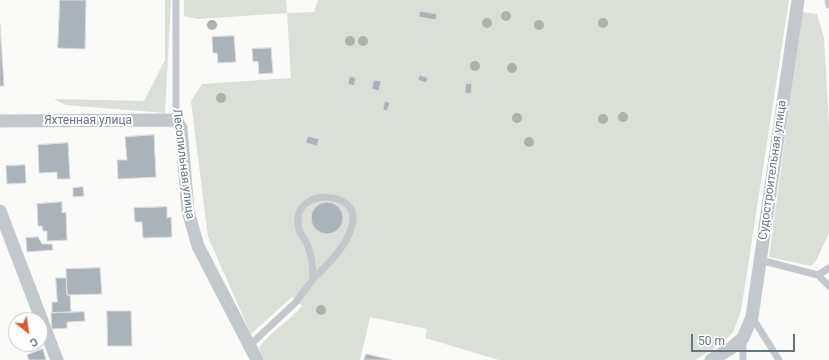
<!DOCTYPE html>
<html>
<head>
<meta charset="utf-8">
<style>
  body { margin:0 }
  #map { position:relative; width:829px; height:360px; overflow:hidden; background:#fafaf8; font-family:Roboto,sans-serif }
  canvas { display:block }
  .north { position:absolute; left:8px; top:312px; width:40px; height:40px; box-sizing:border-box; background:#fff; border:1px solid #c1c8cd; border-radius:50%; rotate:150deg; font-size:11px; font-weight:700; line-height:16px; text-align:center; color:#657683 }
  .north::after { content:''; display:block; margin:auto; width:14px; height:18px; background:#e4572e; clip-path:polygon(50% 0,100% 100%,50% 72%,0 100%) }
  .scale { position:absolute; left:691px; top:334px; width:104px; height:18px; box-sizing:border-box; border:2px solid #657683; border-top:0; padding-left:5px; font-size:12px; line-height:14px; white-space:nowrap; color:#657683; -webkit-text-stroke:3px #fff; paint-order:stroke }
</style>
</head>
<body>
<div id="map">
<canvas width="829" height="360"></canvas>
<div class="north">С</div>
<div class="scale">50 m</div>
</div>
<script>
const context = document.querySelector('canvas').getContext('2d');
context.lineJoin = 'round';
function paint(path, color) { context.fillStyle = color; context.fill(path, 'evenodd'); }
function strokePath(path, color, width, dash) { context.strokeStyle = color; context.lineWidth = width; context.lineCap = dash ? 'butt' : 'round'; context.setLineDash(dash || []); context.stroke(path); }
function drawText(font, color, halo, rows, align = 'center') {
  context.font = font + ' Roboto,sans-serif'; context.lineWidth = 4; context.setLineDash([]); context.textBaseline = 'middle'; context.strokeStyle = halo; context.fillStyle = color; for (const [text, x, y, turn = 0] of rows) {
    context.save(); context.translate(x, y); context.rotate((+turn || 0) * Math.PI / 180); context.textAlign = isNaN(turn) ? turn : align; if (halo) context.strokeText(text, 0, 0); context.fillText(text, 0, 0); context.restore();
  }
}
paint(new Path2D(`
  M 165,0 L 171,0 L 165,113 L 66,105 L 54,99 L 144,101 L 165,60 Z
  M 184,0 L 286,0 L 287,13 L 314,12 L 318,0 L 789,0 L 741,311 L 733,332 L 721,344 L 695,360 L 499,360 L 425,338 L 427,329 L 370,317 L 360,360 L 264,360 L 259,348 C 270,331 290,321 302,306 L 292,297 L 251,334 L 208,237 L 191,101 L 202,84 L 291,78 L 287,13 L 198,19 L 184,16 Z
  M 802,12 L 817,14 L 824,38 L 829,125 L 829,233 L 816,261 L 811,266 L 769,257 Z`), '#dadfd7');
const building = new Path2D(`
  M 60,0 L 86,0 L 85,49 L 58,48 Z
  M 420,11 L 437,14 L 436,20 L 419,17 Z
  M 0,25 L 4,86 L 0,86 Z
  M 234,36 L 236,62 L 218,63 L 217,53 L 213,53 L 212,37 Z
  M 271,48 L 273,73 L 259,74 L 258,61 L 253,62 L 252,49 Z
  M 420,75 L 428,78 L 426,83 L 418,80 Z
  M 350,76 L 356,78 L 354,86 L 348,84 Z
  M 374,80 L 381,81 L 379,91 L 372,89 Z
  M 466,83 L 472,84 L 471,94 L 465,93 Z
  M 385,101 L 390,103 L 387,111 L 383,110 Z
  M 154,135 L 156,177 L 118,179 L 117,160 L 127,160 L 125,137 Z
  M 308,136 L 319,139 L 317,146 L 306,143 Z
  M 68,143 L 70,179 L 57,179 L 57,172 L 39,173 L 38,145 Z
  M 25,165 L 26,183 L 7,184 L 6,166 Z
  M 83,187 L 84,196 L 73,197 L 73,188 Z
  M 62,202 L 62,213 L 66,212 L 67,240 L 47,241 L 47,231 L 43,231 L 42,226 L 38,226 L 37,204 Z
  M311 218a16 16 0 1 1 32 0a16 16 0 1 1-32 0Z
  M 167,207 L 167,218 L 171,217 L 172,237 L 143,238 L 142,222 L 135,222 L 134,208 Z
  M 38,237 L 42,244 L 52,244 L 53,250 L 27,252 L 26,238 Z
  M 100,268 L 102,294 L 67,295 L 66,269 Z
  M 56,278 L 66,278 L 67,295 L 70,295 L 71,312 L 52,313 L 52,302 L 57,302 Z
  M 107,311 L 131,311 L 132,346 L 108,346 Z
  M 84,312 L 85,321 L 67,322 L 67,328 L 52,329 L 51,313 Z
  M 43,349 L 46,360 L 29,360 L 27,355 Z
  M 366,354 L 392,360 L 364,360 Z`);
paint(building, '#aab3b9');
strokePath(building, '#dcdcda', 1);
strokePath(new Path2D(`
  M 828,0 L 829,5
  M 176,120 L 176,0
  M 760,260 L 818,275 L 829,286
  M 818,275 L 829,268
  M 752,317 L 779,360
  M 250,345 L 296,302 L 313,279 C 313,267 312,255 307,244 C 302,235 297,230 298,219 C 299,189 356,191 353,220 C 350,244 329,263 313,279
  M 743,360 L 743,338`), '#c3c8cc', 7);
strokePath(new Path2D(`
  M 0,121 L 176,120 L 181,128 L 188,211 L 198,246 L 257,360
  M 0,211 L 57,360
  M 711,360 L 730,349 L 743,338 L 752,317 L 798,0`), '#c3c8cc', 13);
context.fillStyle = '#aab4a7';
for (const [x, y] of [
  [506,16],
  [487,23],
  [603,23],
  [212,25],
  [539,25],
  [350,41],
  [363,41],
  [475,66],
  [512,68],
  [221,98],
  [623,117],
  [517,118],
  [603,119],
  [529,142],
  [321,310]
]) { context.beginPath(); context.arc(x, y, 5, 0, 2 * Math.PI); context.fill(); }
drawText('12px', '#657683', '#fff', [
  ["Яхтенная улица",88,121],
  ["Лесопильная улица",183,164,83],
  ["Судостроительная улица",773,170,-82]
]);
</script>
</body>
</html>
